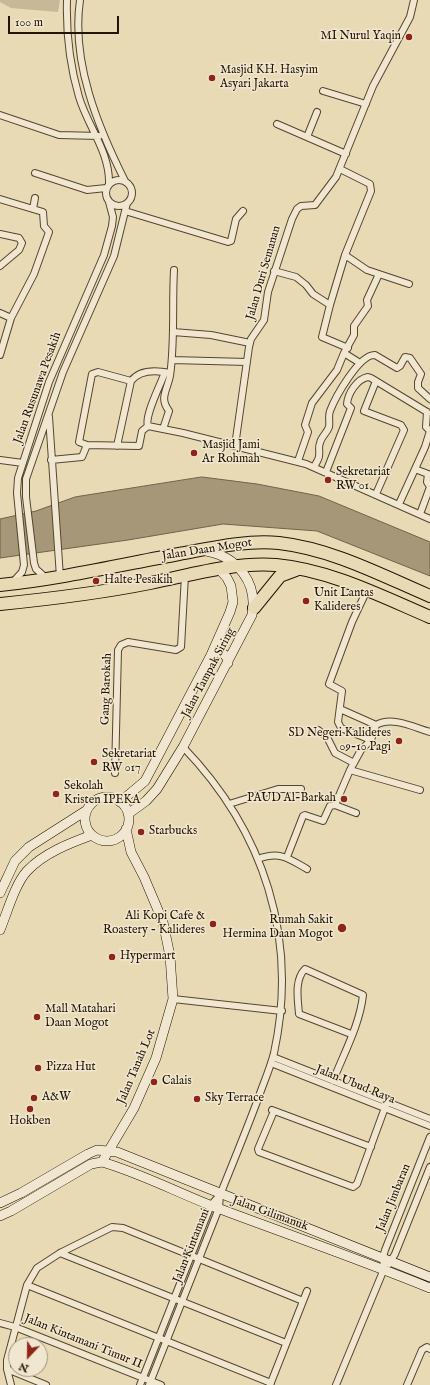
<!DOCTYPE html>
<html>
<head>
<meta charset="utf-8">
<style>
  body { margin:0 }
  #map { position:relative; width:430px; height:1385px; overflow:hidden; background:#e9dab6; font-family:"IM FELL English",serif }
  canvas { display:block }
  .north { position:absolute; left:8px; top:1337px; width:40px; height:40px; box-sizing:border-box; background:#f1e7d0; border:1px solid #9e937d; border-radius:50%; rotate:202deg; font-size:11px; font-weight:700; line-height:16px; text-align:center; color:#221401 }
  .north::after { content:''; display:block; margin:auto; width:14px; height:18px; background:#8f2418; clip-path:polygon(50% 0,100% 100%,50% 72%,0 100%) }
  .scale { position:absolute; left:8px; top:16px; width:111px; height:18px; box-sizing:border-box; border:2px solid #221401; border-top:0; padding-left:5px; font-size:12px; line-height:14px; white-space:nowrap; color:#221401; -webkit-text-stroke:3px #f1e7d0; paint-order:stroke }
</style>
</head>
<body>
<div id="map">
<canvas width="430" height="1385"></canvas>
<div class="north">N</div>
<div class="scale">100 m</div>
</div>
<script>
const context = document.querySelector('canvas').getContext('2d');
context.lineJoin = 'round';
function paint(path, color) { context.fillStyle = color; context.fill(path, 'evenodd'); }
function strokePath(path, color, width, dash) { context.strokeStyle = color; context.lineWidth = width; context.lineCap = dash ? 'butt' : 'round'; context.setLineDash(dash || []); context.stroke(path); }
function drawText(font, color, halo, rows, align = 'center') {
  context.font = font + ' "IM FELL English",serif'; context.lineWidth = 3; context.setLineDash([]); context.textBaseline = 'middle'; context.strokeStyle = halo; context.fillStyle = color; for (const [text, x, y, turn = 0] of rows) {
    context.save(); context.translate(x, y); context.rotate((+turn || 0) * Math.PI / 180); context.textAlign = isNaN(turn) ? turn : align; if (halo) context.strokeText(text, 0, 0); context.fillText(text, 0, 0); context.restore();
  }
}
paint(new Path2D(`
  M 0,0 L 60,0 L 58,12 L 11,8 L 0,2 Z`), '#c7b897');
const water = new Path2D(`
  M 202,477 L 257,484 L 319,496 L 430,542 L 430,576 L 317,531 L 223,524 L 128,540 L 0,558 L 0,519 L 36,511 L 75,497 Z`);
paint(water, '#a59778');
strokePath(water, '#716348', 1);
const street = new Path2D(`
  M 67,0 C 66,33 70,66 79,97 C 88,127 110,152 109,184
  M 80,0 C 71,62 98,127 125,181
  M 323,91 L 366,104
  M 0,115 L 59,135 L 99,136
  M 277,124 L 346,154
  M 307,137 L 317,112
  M 35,173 L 87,190 L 106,188
  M106 193a13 13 0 1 1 26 0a13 13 0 1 1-26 0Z
  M 0,199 L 43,212 L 44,226 L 49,232 L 34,274 L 11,318 L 0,313
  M 33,209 L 35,198
  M 125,211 L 228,242 L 231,241 L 236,219 L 243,211
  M 0,234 L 19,238 L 22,243 L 19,250 L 0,266
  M 345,255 L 367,270 L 409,284
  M 274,271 L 296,277 L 306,285 L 313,294 L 330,305 L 322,337 L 348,348
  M 330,305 L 345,255 L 371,191 L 370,184 L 340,169
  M 173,332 L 211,335 L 250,343
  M 344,353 L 360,363
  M 0,355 L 11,318
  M 172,360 L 247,362
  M 49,417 L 60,577
  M 148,426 C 144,416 161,384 165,372
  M 163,429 L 169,411 C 159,398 167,391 170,376 C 175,341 172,306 174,270
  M 87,445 L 79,442 L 92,374 L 98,372 L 131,381
  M 117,446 L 131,381 C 140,369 156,370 170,373
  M 235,446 L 249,347 L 251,339 L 264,320 L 268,292 L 292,219 L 297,209 L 301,206 L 315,205 L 336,177 L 373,86 L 410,17 L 414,0
  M 0,460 L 23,463
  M 51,460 L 82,457 L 87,445 L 139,446 L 142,431 L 148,426 L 183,433 L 306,464 L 430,519
  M 298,461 L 308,432 L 305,425 L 312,403 L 337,370 L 344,353 L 354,335 L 354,326 L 368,306 L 367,300 L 379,274
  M 314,467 C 316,463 319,459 319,456 C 320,451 318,447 320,443 C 321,437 327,433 329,427 C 330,422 328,416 330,411 C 335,398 359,354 375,355 L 397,368 L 400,366 L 405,357 L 410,358 L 421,374 L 418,382 L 418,388 L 430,399
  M 326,472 L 351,408 L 347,404 C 348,393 357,379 368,377 L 371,378 L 427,412 L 426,427 L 430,431 L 425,447 L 415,469 L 428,474 L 427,482 L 430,487 L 420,514
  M 376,494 L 404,430 L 401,425 L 364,411 L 376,381
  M 399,504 L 415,469
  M 46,578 L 36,569 L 34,563 L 26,497 L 26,479 L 63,372 L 114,256 L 127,203
  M 13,582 L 22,572 L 24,565 L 17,493 L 18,478 L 49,382 L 104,255 L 112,226 L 113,217 L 109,202
  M 367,590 L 352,622 L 329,684 L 342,691 L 338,722 L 341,728 L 371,740
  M 376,725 C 392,716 413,727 430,732
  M 318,730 L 327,737 L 335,753 L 354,763
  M 350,770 L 420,790
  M 115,773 L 118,650 L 121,645 L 128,642 L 176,650 L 181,647 L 185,575
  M 229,804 L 278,789 L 301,789
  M 335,805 L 356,813
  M 287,857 L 303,816 L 305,815 L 323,821 L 330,806 L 335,805 L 350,770 L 361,750 L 371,740 L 376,725 L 340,709
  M 258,859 C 280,851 288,858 307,869
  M 173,999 L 282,1011
  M 273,1057 L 430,1119
  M 271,1063 L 430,1126
  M 333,1081 C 344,1053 360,1024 363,995 L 305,969 C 294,980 298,1000 299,1014 L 351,1034
  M 272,1110 L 371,1147
  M 274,1111 L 258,1149 L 259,1152 L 353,1187 L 357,1184 L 387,1102
  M 60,1253 L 286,1343
  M 389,1264 L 395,1254 L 430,1167
  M 27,1285 L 271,1383
  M 0,1323 L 15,1327 L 161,1385
  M 7,1369 L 46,1385
  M 11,1385 L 7,1369 L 7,1360 L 27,1285 L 37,1268 L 60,1253 L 112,1227 L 123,1228 L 303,1301
  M 140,1385 L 211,1205 L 220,1195
  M 149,1385 L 219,1208 L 220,1195 C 233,1163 246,1131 258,1099 C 263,1084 270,1069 274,1053 C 299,938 264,831 183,747
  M 270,1385 L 307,1291
  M 336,1385 L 384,1269 L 383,1257 L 385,1250 L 430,1137
  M 407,1385 L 422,1350 L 427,1347 L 430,1349`);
const secondary = new Path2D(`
  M 211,655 C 220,650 227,653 228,663
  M85 819a22 22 0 1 1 44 0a22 22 0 1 1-44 0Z
  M 120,802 L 145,781 L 211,655 L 230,612 L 233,602 L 231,586 L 227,578 L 219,569
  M 128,814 L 146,801 L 157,789 L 183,747 L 252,615 C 258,583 238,557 206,551
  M 0,893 L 15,861 L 29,847 L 87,810
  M 0,930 C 7,913 15,884 27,871 C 44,853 70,843 92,835
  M 102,1162 L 134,1108 L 156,1058 L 173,999 L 170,956 L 163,922 L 144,877 L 131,852 L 126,829
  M 102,1162 C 143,1174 180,1194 220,1209 C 290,1235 361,1260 430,1288
  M 0,1203 L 21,1193 L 88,1154 L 97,1150 L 117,1152 L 430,1277
  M 0,1216 L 11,1211 L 91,1164 L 102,1162`);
const highway = new Path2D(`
  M 0,585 C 60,579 120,565 179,554 C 212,548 245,540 279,543 C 332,549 381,575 430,596
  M 0,604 C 50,599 100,593 150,583 C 191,575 233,562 276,565 C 330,570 381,596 430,617
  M 254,608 L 280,576 L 296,570`);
strokePath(street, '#54462e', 8);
strokePath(secondary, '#221401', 10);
strokePath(highway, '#221401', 14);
strokePath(street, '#f1e7d0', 6);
strokePath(secondary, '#f1e7d0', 9);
strokePath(highway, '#e9dab6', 12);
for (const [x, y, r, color] of [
  [409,37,4,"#8f2418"],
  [212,78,4,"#8f2418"],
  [194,453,4,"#8f2418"],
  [328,480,4,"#8f2418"],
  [96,581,4,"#8f2418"],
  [306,601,4,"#8f2418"],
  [399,741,4,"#8f2418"],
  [94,762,4,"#8f2418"],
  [56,794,4,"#8f2418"],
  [344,799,4,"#8f2418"],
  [141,832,4,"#8f2418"],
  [213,924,4,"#8f2418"],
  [342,928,5,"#8f2418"],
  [112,957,4,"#8f2418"],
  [37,1017,4,"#8f2418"],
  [38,1068,4,"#8f2418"],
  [154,1082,4,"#8f2418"],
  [34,1098,4,"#8f2418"],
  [197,1099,4,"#8f2418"],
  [30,1109,4,"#8f2418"]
]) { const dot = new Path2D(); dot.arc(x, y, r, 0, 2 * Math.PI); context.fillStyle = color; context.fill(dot); strokePath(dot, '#f1e7d0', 1.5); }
drawText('12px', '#221401', '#f1e7d0', [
  ["MI Nurul Yaqin",401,37,"right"],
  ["Masjid KH. Hasyim",220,71],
  ["Asyari Jakarta",220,85],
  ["Masjid Jami",202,446],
  ["Ar Rohmah",202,460],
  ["Sekretariat",336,473],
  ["RW 01",336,487],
  ["Halte Pesakih",104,581],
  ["Unit Lantas",314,594],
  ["Kalideres",314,608],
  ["SD Negeri Kalideres",391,734,"right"],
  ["09-10 Pagi",391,748,"right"],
  ["Sekretariat",102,755],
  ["RW 017",102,769],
  ["Sekolah",64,787],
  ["Kristen IPEKA",64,801],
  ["PAUD Al-Barkah",336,799,"right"],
  ["Starbucks",149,832],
  ["Ali Kopi Cafe &",205,917,"right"],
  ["Roastery - Kalideres",205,931,"right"],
  ["Rumah Sakit",333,921,"right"],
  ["Hermina Daan Mogot",333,935,"right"],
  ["Hypermart",120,957],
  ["Mall Matahari",45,1010],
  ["Daan Mogot",45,1024],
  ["Pizza Hut",46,1068],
  ["Calais",162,1082],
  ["A&W",42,1098],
  ["Sky Terrace",205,1099],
  ["Hokben",30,1122,"center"]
], 'left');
drawText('12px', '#221401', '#f1e7d0', [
  ["Jalan Duri Semanan",264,273,-74],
  ["Jalan Rusunawa Pesakih",38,388,-70],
  ["Jalan Daan Mogot",207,550,-9],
  ["Jalan Tampak Siring",209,673,-62],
  ["Gang Barokah",107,689,-88],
  ["Jalan Tanah Lot",137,1067,-67],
  ["Jalan Ubud Raya",355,1085,22],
  ["Jalan Jimbaran",394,1198,-68],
  ["Jalan Gilimanuk",270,1214,20],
  ["Jalan Kintamani",192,1246,-68],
  ["Jalan Kintamani Timur II",83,1342,22]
]);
</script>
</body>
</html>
